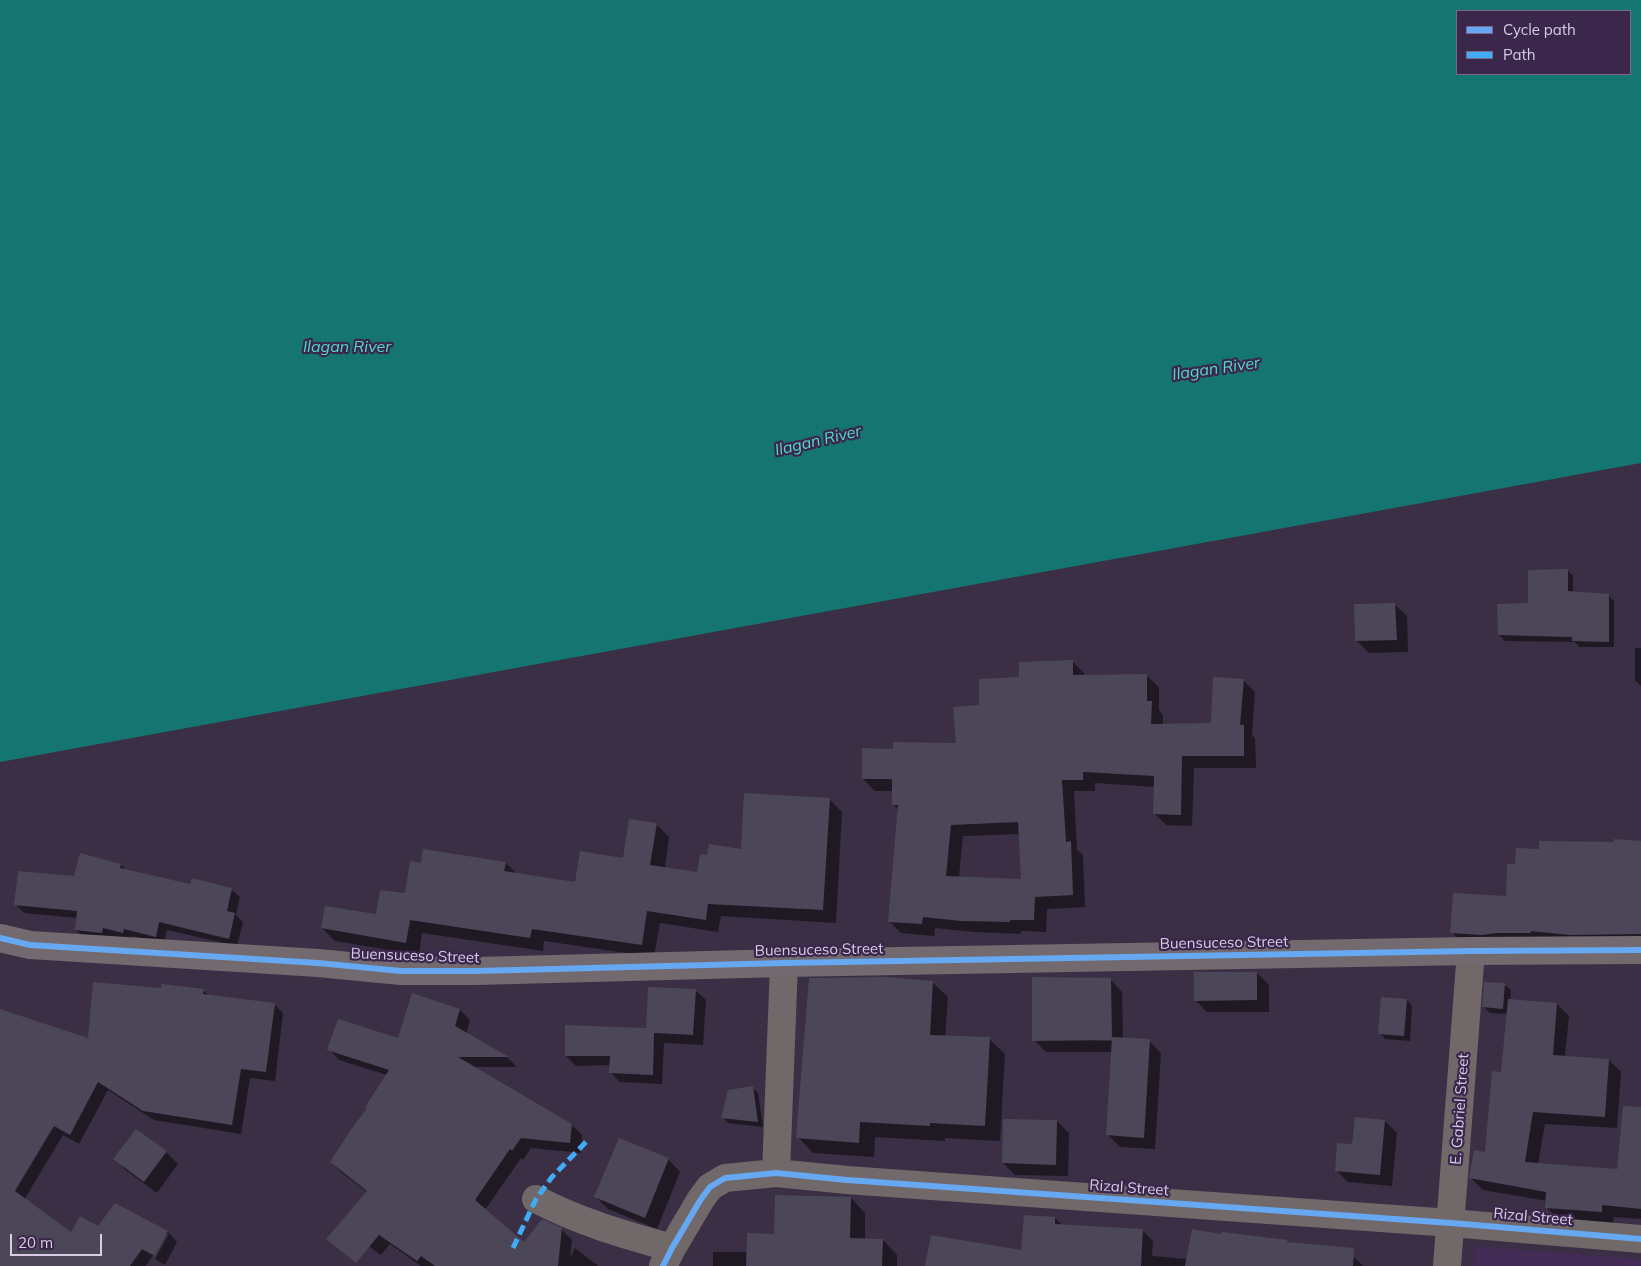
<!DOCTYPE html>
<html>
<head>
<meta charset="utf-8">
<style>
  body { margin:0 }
  #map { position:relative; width:1641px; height:1266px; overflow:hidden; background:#3a2f44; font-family:Mulish,sans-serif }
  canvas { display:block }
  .legend { position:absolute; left:1456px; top:10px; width:175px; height:65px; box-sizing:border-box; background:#3b274c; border:1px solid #7a6989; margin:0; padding:6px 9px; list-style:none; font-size:15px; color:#d8cde5 }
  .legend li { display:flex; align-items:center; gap:10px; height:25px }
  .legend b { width:25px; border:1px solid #7a6989 }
  .scale { position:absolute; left:10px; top:1234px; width:92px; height:22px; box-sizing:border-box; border:2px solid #d8cde5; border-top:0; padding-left:6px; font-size:15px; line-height:18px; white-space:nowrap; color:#d8cde5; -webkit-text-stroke:4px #3b274c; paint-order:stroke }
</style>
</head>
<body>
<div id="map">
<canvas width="1641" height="1266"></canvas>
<ul class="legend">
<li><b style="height:6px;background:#66a8f1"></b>Cycle path</li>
<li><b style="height:6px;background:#42abf6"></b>Path</li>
</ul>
<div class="scale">20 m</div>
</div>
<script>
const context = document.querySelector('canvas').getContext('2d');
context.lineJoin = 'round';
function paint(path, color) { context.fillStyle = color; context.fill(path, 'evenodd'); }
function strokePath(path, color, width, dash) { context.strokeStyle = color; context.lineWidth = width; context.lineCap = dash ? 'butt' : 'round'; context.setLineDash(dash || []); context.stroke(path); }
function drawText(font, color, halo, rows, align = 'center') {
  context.font = font + ' Mulish,sans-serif'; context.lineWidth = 4.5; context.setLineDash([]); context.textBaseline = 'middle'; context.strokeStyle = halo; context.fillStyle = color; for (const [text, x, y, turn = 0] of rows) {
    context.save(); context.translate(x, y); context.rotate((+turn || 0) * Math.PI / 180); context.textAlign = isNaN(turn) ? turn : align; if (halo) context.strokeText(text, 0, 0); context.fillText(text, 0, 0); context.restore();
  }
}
paint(new Path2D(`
  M 1475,1246 L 1641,1259 L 1641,1266 L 1473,1266 Z`), '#422c55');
paint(new Path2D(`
  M 0,0 L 1641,0 L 1641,463 L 0,762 ZM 1457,11 L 1630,11 L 1630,74 L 1457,74 Z`), '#157671');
paint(new Path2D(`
  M 1567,570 L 1573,576 L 1573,593 L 1608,595 L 1614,601 L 1614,647 L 1579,647 L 1575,642 L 1505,641 L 1499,635 L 1529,604 Z
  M 1394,604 L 1407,616 L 1408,652 L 1369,653 L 1357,641 Z
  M 1635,648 L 1641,648 L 1641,686 L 1635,680 Z
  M 1072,661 L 1084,673 L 1084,676 L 1146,675 L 1159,687 L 1159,710 L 1163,715 L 1163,725 L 1212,724 L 1243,680 L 1255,692 L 1252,735 L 1255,738 L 1256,768 L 1194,768 L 1192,826 L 1166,825 L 1154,813 L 1155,787 L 1095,783 L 1095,791 L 1074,791 L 1077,850 L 1083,855 L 1085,907 L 1047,909 L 1046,932 L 1021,931 L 1021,934 L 974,932 L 935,928 L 934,936 L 901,933 L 889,921 L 899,810 L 893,804 L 894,791 L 875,791 L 863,779 L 894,750 L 957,744 L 981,707 L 1021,678 ZM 1020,834 L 1022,880 L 959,877 L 963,836 Z
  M 829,799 L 842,812 L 836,923 L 721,916 L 718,932 L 660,923 L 654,957 L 544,941 L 543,951 L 422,933 L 419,955 L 335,941 L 322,928 L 377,916 L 406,895 L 422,864 L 506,863 L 517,874 L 576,884 L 624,859 L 656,824 L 669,837 L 665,868 L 698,873 L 708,857 L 742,851 Z
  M 1641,842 L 1641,946 L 1464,945 L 1452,932 L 1507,897 L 1517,865 L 1540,851 Z
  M 121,865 L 127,871 L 191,886 L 231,889 L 240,897 L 236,915 L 243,922 L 237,946 L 167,930 L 164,944 L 132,936 L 131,940 L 111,936 L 110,941 L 85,938 L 76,930 L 78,918 L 24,913 L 16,905 L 75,878 Z
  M 1257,973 L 1269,985 L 1269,1012 L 1207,1012 L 1195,1000 Z
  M 1110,979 L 1122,992 L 1123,1039 L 1149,1041 L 1161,1053 L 1155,1149 L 1120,1147 L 1108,1135 L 1113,1052 L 1046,1052 L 1034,1040 Z
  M 932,982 L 948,997 L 945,1037 L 989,1039 L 1005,1054 L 1000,1141 L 945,1138 L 945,1141 L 875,1137 L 874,1157 L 813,1153 L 798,1137 Z
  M 1505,985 L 1511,990 L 1510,1000 L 1557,1004 L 1569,1016 L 1565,1057 L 1609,1060 L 1621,1072 L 1617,1128 L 1545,1124 L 1538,1164 L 1618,1171 L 1641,1152 L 1641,1219 L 1614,1217 L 1613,1224 L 1558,1219 L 1546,1207 L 1547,1201 L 1483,1190 L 1471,1178 L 1486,1154 L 1502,1073 L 1508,1014 L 1490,1013 L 1484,1007 Z
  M 162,989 L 203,990 L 209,996 L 274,1004 L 283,1013 L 275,1081 L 250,1078 L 241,1134 L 154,1120 L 108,1090 L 79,1144 L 63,1135 L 24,1200 L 71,1234 L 98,1228 L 115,1204 L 168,1232 L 177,1242 L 165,1265 L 155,1259 L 169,1234 L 166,1234 L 146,1266 L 0,1266 L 0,1010 L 90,1039 Z
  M 695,990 L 706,1000 L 703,1045 L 664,1043 L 662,1084 L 620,1082 L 610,1072 L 610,1065 L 576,1066 L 566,1056 L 648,1030 Z
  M 413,995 L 460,1010 L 470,1020 L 466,1034 L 508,1058 L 517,1067 L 473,1067 L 572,1125 L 582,1135 L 581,1153 L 531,1148 L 523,1160 L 521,1158 L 485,1210 L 524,1244 L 561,1229 L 572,1240 L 570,1258 L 575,1248 L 598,1266 L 421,1266 L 390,1244 L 381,1255 L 351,1234 L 367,1192 L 342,1173 L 331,1162 L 368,1109 L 387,1075 L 339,1060 L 329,1049 L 398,1039 Z
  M 1407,1000 L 1412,1006 L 1410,1041 L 1385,1039 L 1380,1033 Z
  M 752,1088 L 758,1093 L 763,1127 L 728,1123 L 723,1117 Z
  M 1057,1121 L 1069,1133 L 1068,1176 L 1015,1175 L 1003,1163 Z
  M 1385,1121 L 1397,1133 L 1392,1186 L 1348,1182 L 1336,1170 L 1353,1146 Z
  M 137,1130 L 166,1152 L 178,1164 L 157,1193 L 127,1171 L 115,1159 Z
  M 668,1159 L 680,1172 L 657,1229 L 608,1209 L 596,1197 Z
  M 851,1198 L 865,1213 L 865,1240 L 883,1240 L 897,1255 L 897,1266 L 713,1266 L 713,1252 L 748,1252 L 775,1235 Z
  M 1055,1218 L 1061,1224 L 1059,1246 L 1029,1244 Z
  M 1142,1230 L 1153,1241 L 1152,1256 L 1187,1259 L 1222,1235 L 1287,1241 L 1289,1243 L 1354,1257 L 1363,1266 L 1071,1266 Z`), '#0007');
paint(new Path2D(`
  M 1568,569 L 1568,591 L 1609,594 L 1609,642 L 1572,641 L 1572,637 L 1498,635 L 1497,604 L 1528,603 L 1528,570 Z
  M 1395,603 L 1397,640 L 1355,641 L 1354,604 Z
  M 1073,660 L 1073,675 L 1147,674 L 1147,701 L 1152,701 L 1151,724 L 1211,723 L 1213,677 L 1244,679 L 1240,725 L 1244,725 L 1244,756 L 1182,756 L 1181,815 L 1153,814 L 1154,776 L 1083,772 L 1083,780 L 1062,780 L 1066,842 L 1071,841 L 1073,895 L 1035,897 L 1034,920 L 1010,920 L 1010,922 L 961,921 L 923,917 L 922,924 L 888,922 L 898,805 L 892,805 L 892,779 L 862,779 L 862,748 L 893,749 L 893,742 L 956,743 L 953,707 L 979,705 L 979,679 L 1019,677 L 1019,662 ZM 1018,822 L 1021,879 L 946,876 L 951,825 Z
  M 744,793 L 830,798 L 823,910 L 708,904 L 706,920 L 647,911 L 642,945 L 532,929 L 530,938 L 410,920 L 406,943 L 321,928 L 325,906 L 376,914 L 380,890 L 405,893 L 410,861 L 421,863 L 423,849 L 506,862 L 504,871 L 575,882 L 580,851 L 623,858 L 629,819 L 657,823 L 650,865 L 697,872 L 700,854 L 707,855 L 709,844 L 741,849 Z
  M 1614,839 L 1641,841 L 1641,934 L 1570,935 L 1531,931 L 1531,933 L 1496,933 L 1482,935 L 1450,933 L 1453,893 L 1506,896 L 1507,864 L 1515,864 L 1516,848 L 1539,849 L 1539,841 L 1614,842 Z
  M 80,853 L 121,864 L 120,868 L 190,884 L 192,878 L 232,888 L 227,911 L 235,913 L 229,939 L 159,922 L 156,937 L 124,929 L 123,933 L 103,928 L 102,933 L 75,930 L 77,911 L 14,905 L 18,871 L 74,876 Z
  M 1194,972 L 1257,972 L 1257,1000 L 1194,1001 Z
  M 886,977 L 933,981 L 930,1035 L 990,1037 L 985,1126 L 930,1123 L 930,1126 L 860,1122 L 859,1143 L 796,1138 L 809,978 Z
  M 1032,977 L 1111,978 L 1112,1040 L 1032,1041 Z
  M 93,982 L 161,988 L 161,984 L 204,989 L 203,994 L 275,1003 L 266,1072 L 241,1069 L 232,1125 L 143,1111 L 98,1082 L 70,1135 L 54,1126 L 15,1191 L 71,1232 L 80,1216 L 98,1226 L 115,1203 L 168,1231 L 155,1256 L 142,1249 L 130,1266 L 0,1266 L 0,1009 L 88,1038 Z
  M 1484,982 L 1505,983 L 1503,1009 L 1482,1007 Z
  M 648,987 L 696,989 L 693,1035 L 654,1033 L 653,1075 L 609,1073 L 610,1056 L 565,1056 L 565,1025 L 646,1028 Z
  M 412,993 L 460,1009 L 455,1026 L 509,1057 L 458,1057 L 572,1124 L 570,1143 L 521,1138 L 512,1151 L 510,1149 L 475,1200 L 524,1242 L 542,1219 L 562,1228 L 558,1266 L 435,1266 L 421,1256 L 417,1261 L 379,1235 L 356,1263 L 326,1239 L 367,1191 L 330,1162 L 352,1128 L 367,1108 L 365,1107 L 389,1070 L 327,1050 L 338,1019 L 398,1038 Z
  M 1381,997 L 1407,999 L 1404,1036 L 1378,1034 Z
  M 1508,999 L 1557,1003 L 1553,1055 L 1609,1059 L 1605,1117 L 1533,1112 L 1525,1162 L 1617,1169 L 1623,1106 L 1641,1107 L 1641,1209 L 1602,1205 L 1602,1212 L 1545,1208 L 1546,1192 L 1469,1178 L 1474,1150 L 1485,1152 L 1492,1071 L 1501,1072 Z
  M 1112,1037 L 1150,1039 L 1144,1138 L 1106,1135 Z
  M 753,1086 L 758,1122 L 721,1118 L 728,1090 Z
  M 1355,1117 L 1385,1120 L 1380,1175 L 1335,1171 L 1337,1143 L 1352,1144 Z
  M 1003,1119 L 1057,1120 L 1056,1165 L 1002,1163 Z
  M 136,1129 L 167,1151 L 144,1182 L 113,1159 Z
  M 619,1138 L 669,1158 L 645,1218 L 594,1197 Z
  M 775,1195 L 851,1197 L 850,1238 L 883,1239 L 882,1266 L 746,1266 L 747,1233 L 774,1234 Z
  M 1024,1215 L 1055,1217 L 1055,1224 L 1143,1229 L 1141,1266 L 925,1266 L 931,1235 L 1021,1250 Z
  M 1192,1229 L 1221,1234 L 1222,1232 L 1288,1240 L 1287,1242 L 1354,1248 L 1353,1266 L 1185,1266 Z`), '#4c4659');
strokePath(new Path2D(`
  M 776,1173 L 784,963
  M 536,1199 C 579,1222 626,1235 672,1248
  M 663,1266 L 672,1248 L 701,1199 L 710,1187 L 725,1178 L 776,1173 L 847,1180 L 1451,1223 L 1641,1239
  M 1447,1266 L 1471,951`), '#706869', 28);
strokePath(new Path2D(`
  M 0,938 L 30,945 L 318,963 L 401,971 L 476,971 L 784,963 L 1471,951 L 1641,950`), '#726a6e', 28);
strokePath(new Path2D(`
  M 513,1248 L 536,1199 L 552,1177 L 587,1141`), '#42abf6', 5, [10, 5]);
strokePath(new Path2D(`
  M 0,938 L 30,945 L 318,963 L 401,971 L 476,971 L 784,963 L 1471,951 L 1641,950
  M 663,1266 L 672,1248 L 701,1199 L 710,1187 L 725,1178 L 776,1173 L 847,1180 L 1451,1223 L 1641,1239`), '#66a8f1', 6);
drawText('15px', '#d8cde5', '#3b274c', [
  ["Buensuceso Street",1224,943,-1],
  ["Buensuceso Street",819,950,-1],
  ["Buensuceso Street",415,956,2],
  ["E. Gabriel Street",1460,1109,-86],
  ["Rizal Street",1129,1188,4],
  ["Rizal Street",1533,1217,5]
]);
drawText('italic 16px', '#51dbcf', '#3b274c', [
  ["Ilagan River",347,347],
  ["Ilagan River",1216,369,-8],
  ["Ilagan River",818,441,-13]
]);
</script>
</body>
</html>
